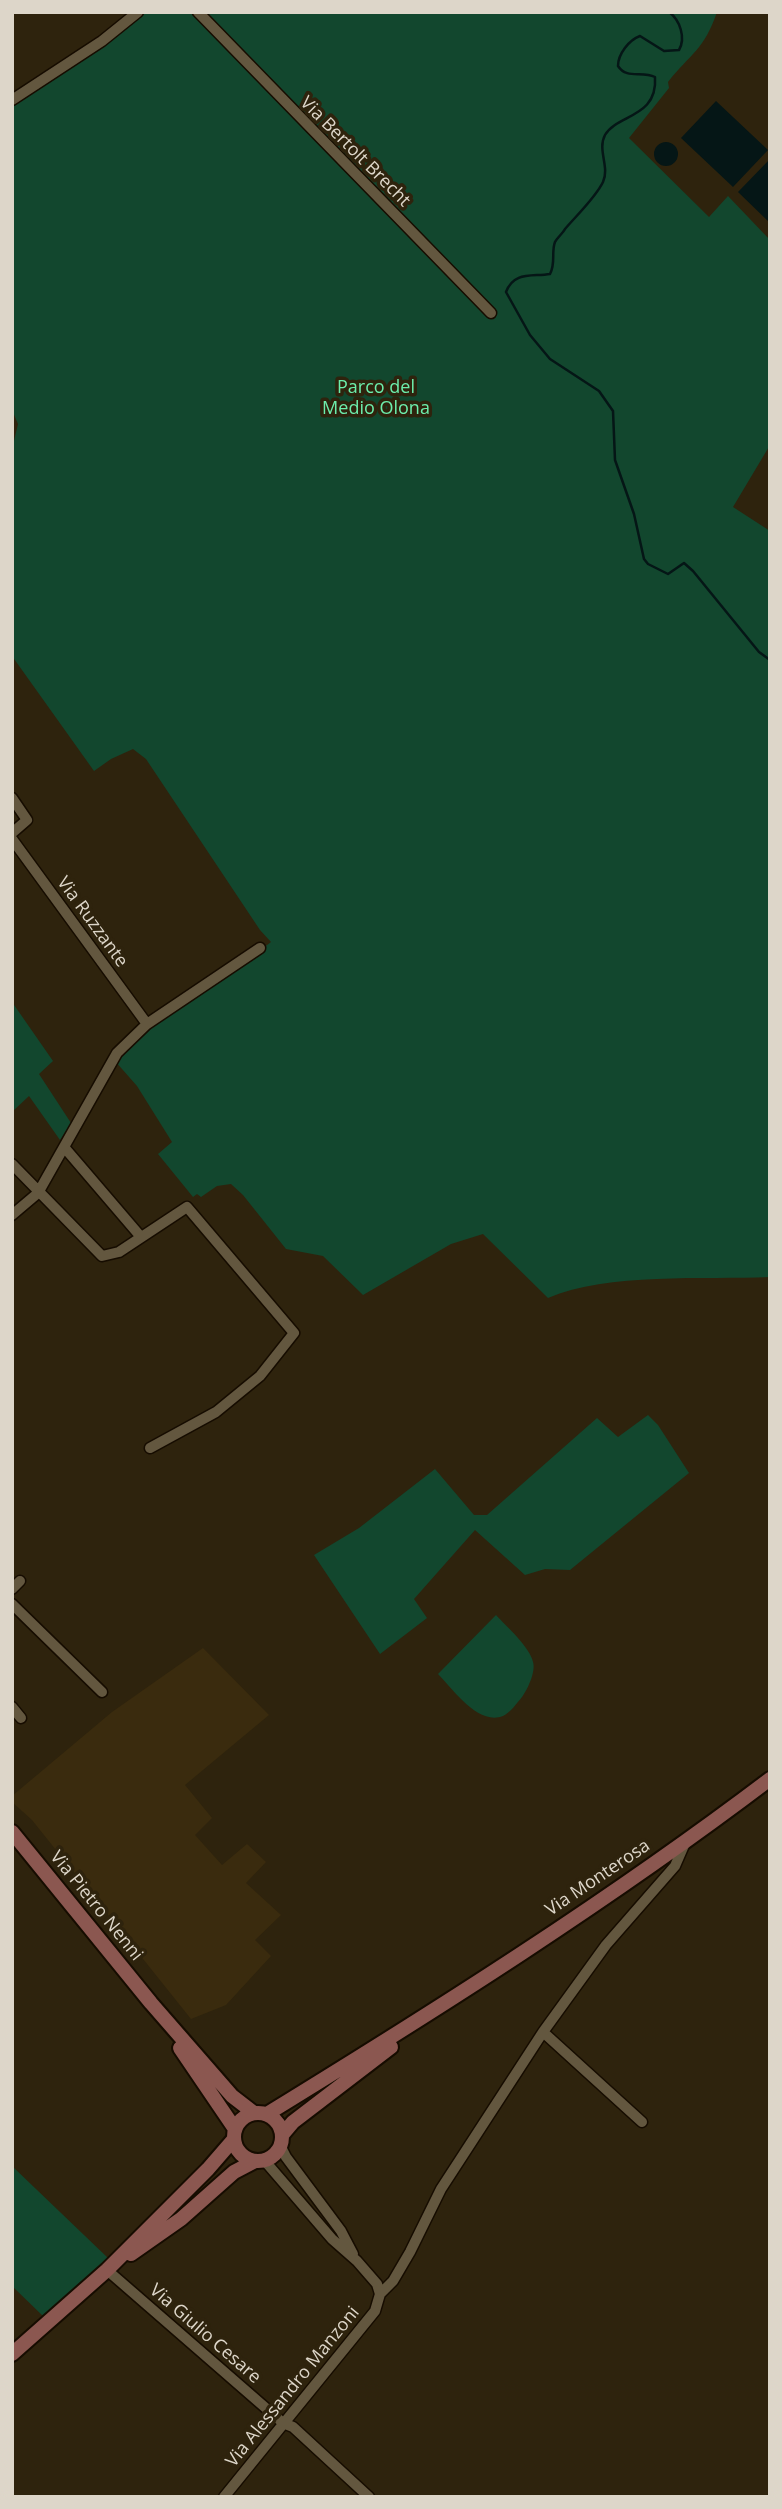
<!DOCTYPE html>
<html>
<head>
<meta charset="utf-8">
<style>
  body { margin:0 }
  #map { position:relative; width:782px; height:2509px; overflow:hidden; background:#2e230d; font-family:"Open Sans",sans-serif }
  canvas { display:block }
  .frame { position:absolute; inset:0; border:14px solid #ddd6c9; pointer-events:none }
</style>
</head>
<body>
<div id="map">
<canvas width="782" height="2509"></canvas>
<div class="frame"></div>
</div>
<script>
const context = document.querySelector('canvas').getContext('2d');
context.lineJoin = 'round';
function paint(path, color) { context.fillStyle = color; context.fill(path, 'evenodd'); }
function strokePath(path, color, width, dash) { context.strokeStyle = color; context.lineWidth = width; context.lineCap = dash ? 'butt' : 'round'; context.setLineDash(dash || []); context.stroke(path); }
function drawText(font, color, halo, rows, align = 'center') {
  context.font = font + ' "Open Sans",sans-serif'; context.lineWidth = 7; context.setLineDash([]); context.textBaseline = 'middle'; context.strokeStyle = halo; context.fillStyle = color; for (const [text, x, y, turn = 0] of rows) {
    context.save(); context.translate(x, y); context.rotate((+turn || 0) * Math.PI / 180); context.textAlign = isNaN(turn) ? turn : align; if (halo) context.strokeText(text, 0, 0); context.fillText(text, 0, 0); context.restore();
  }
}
paint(new Path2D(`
  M 203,1648 L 269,1715 L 185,1785 L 212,1818 L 195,1835 L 222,1865 L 247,1844 L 266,1862 L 246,1883 L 281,1915 L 255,1940 L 271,1956 L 226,2005 L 191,2019 L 32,1820 L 12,1802 L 12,1796 L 112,1712 Z`), '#3a2b0e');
paint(new Path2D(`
  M 142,12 L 717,12 C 704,50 691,53 668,82 L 669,88 L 629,138 L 709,217 L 728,196 L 770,240 L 770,445 L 733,507 L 770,531 L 770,1277 C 704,1280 608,1272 548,1298 L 483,1234 L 451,1244 L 363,1295 L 323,1256 L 286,1249 L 243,1195 L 231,1184 L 217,1186 L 201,1197 L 197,1194 L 193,1197 L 158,1154 L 172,1142 L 137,1086 L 115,1061 L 144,1031 L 218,983 L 271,942 L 260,930 L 146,759 L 133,749 L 111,759 L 94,771 L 12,656 L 12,449 L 18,424 L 12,410 L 12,106 Z
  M 12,1002 L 53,1061 L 39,1074 L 71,1123 L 60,1140 L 29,1096 L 12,1112 Z
  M 648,1415 L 658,1425 L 689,1473 L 570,1570 L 545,1569 L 525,1575 L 475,1530 L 414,1599 L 427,1618 L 380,1654 L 314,1555 L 359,1528 L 435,1469 L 474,1515 L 487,1515 L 597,1418 L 618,1437 Z
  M 496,1615 C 506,1626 530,1647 533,1662 C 536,1671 528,1689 522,1697 C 517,1703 510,1713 503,1716 C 478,1726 453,1689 438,1674 Z
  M 12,2166 L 108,2258 L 44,2317 L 12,2286 Z`), '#12472e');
paint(new Path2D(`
  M 716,101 L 768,150 L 733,187 L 681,138 Z
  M654 154a12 12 0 1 1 24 0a12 12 0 1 1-24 0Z
  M 770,159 L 770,223 L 738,192 Z`), '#051616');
strokePath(new Path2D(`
  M 669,12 C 680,20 686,38 679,50 L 664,51 L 640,36 C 629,40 618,54 618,66 C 627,80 642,70 655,77 C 658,118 617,114 605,135 C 597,150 610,167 603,182 C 596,197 576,216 565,229 C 563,233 557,238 555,242 C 551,252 556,263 550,274 C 532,277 514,271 506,292 L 530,335 L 550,359 L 599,391 L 613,411 L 615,460 L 634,514 L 644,559 L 648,564 L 668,574 L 684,563 L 693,571 L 759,652 L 770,660`), '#051616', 2.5);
const street = new Path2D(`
  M 198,12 L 491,313
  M 12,100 L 102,41 L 138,12
  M 12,798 L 27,820 L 12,833
  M 12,839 L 147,1024
  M 64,1147 L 141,1237
  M 12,1164 L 102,1256 L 119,1252 L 187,1207 L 294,1333 L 260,1376 L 216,1412 L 150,1448
  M 12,1215 L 38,1193 L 117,1053 L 147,1024 L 260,948
  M 12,1589 L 20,1581
  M 12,1604 L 102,1692
  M 12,1707 L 21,1718
  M 543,2032 L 642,2122
  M 280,2145 L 286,2157 L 341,2231 L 353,2254
  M 107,2270 L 283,2423 L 293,2427 L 369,2497
  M 380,2294 L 393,2281 L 410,2252 L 441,2189 L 543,2032 L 606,1945 L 675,1866 L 685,1843
  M 224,2497 L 375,2311 L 380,2294 L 377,2284 L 357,2261 L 332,2239 L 264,2160`);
const secondary = new Path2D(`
  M 12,1832 L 151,2003 L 232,2096 L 254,2113
  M 180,2048 L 235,2129
  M234 2137a24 24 0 1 1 48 0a24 24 0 1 1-48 0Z
  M 267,2114 C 438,2009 609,1901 770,1779
  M 282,2135 L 293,2122 L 391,2047
  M 131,2254 L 181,2219 L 234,2172 L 255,2161
  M 12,2354 L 107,2270 L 208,2169 L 234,2139`);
strokePath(street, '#160c00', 13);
strokePath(secondary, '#160c00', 18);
strokePath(street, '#63573f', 10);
strokePath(secondary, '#8b5750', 14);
drawText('18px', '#ddd6c9', '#2e230d', [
  ["Via Bertolt Brecht",355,152,45],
  ["Via Ruzzante",92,922,54],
  ["Via Monterosa",598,1878,-34],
  ["Via Pietro Nenni",96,1906,51],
  ["Via Giulio Cesare",205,2334,41],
  ["Via Alessandro Manzoni",293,2387,-51]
]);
drawText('18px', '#6ceeac', '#2e230d', [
  ["Parco del",376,388],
  ["Medio Olona",376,409]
]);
</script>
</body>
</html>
